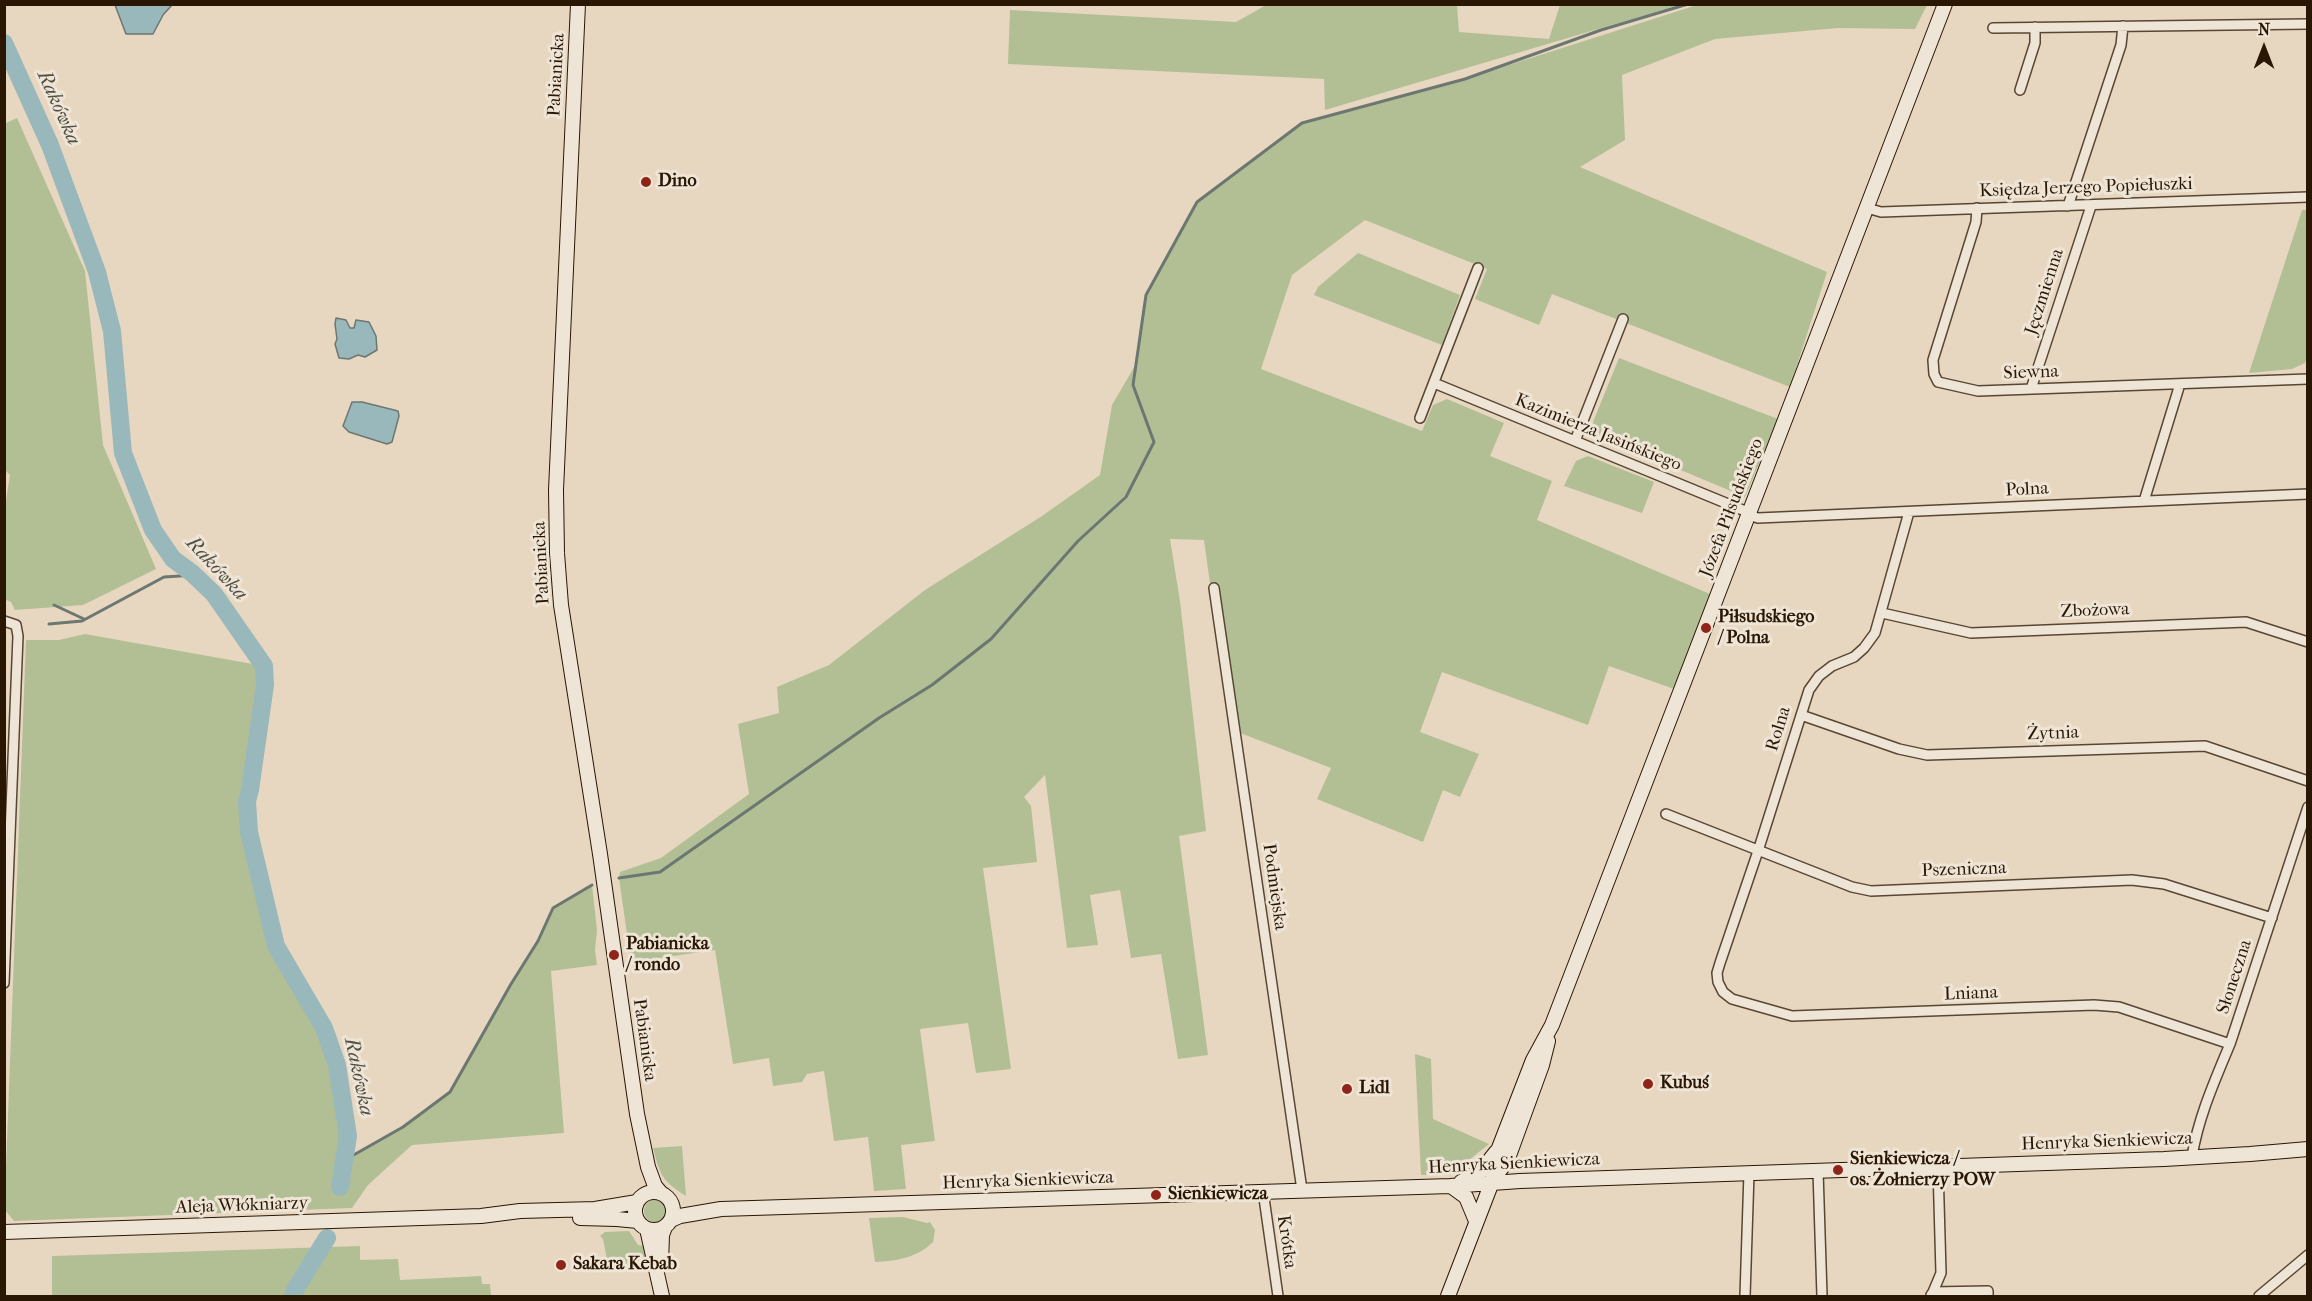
<!DOCTYPE html>
<html>
<head>
<meta charset="utf-8">
<style>
  body { margin:0 }
  #map { position:relative; width:2312px; height:1301px; overflow:hidden; background:#e7d7c0; font-family:"IM FELL French Canon",serif }
  canvas { display:block }
  .frame { position:absolute; inset:0; border:6px solid #291603; pointer-events:none }
  .north { position:absolute; left:2234px; top:18px; width:60px; height:60px; -webkit-text-stroke:4px #efe5d6; paint-order:stroke; rotate:0deg; font-size:16px; font-weight:700; line-height:24px; text-align:center; color:#291603 }
  .north::after { content:''; display:block; margin:auto; width:21px; height:27px; background:#291603; clip-path:polygon(50% 0,100% 100%,50% 72%,0 100%) }
</style>
</head>
<body>
<div id="map">
<canvas width="2312" height="1301"></canvas>
<div class="frame"></div>
<div class="north">N</div>
</div>
<script>
const context = document.querySelector('canvas').getContext('2d');
context.lineJoin = 'round';
function paint(path, color) { context.fillStyle = color; context.fill(path, 'evenodd'); }
function strokePath(path, color, width, dash) { context.strokeStyle = color; context.lineWidth = width; context.lineCap = dash ? 'butt' : 'round'; context.setLineDash(dash || []); context.stroke(path); }
function drawText(font, color, halo, rows, align = 'center') {
  context.font = font + ' "IM FELL French Canon",serif'; context.lineWidth = 6; context.setLineDash([]); context.textBaseline = 'middle'; context.strokeStyle = halo; context.fillStyle = color; for (const [text, x, y, turn = 0] of rows) {
    context.save(); context.translate(x, y); context.rotate((+turn || 0) * Math.PI / 180); context.textAlign = isNaN(turn) ? turn : align; if (halo) context.strokeText(text, 0, 0); context.fillText(text, 0, 0); context.restore();
  }
}
paint(new Path2D(`
  M 1268,4 L 1457,5 L 1459,32 L 1549,39 L 1560,5 L 1679,5 L 1325,110 L 1324,79 L 1008,64 L 1010,10 L 1236,22 Z
  M 1697,5 L 1927,5 L 1915,29 L 1838,28 L 1715,39 L 1622,75 L 1625,140 L 1580,167 L 1827,272 L 1790,387 L 1552,294 L 1539,325 L 1475,299 L 1487,269 L 1365,220 L 1292,275 L 1261,369 L 1422,431 L 1433,405 L 1447,399 L 1504,423 L 1490,456 L 1552,481 L 1537,520 L 1710,594 L 1674,689 L 1609,666 L 1588,725 L 1442,672 L 1420,732 L 1479,754 L 1460,797 L 1443,790 L 1423,842 L 1317,799 L 1331,768 L 1230,729 L 1204,540 L 1170,539 L 1180,601 L 1206,831 L 1179,836 L 1208,1055 L 1178,1059 L 1161,954 L 1131,958 L 1120,890 L 1090,895 L 1098,945 L 1067,948 L 1045,775 L 1024,797 L 1031,806 L 1037,862 L 983,868 L 1011,1069 L 976,1073 L 968,1023 L 920,1029 L 935,1141 L 901,1145 L 906,1189 L 874,1191 L 868,1137 L 834,1141 L 824,1071 L 807,1074 L 802,1082 L 773,1086 L 769,1058 L 733,1064 L 715,950 L 631,962 L 619,878 L 620,872 L 661,858 L 749,794 L 738,724 L 779,713 L 777,687 L 829,665 L 925,590 L 1042,516 L 1100,475 L 1112,405 L 1136,364 L 1146,295 L 1197,202 L 1302,123 L 1465,79 Z
  M 17,118 L 85,271 L 103,445 L 156,569 L 83,605 L 15,610 L 11,602 L 4,599 L 5,507 L 10,475 L 4,469 L 4,124 Z
  M 2302,210 L 2307,210 L 2308,354 L 2305,363 L 2292,369 L 2249,373 Z
  M 1358,253 L 1460,295 L 1442,345 L 1314,295 L 1318,287 Z
  M 1619,358 L 1778,419 L 1745,497 L 1595,434 L 1593,422 Z
  M 1588,456 L 1654,482 L 1642,513 L 1564,486 L 1576,461 Z
  M 85,634 L 264,666 L 265,685 L 250,790 L 247,801 L 249,832 L 276,946 L 324,1028 L 337,1065 L 348,1136 L 343,1160 L 403,1127 L 450,1092 L 511,984 L 538,941 L 553,908 L 592,885 L 597,930 L 595,950 L 597,965 L 551,971 L 564,1133 L 412,1145 L 368,1185 L 352,1208 L 14,1221 L 5,1210 L 5,1194 L 26,640 L 59,640 Z
  M 1415,1054 L 1431,1059 L 1433,1119 L 1489,1144 L 1450,1175 L 1421,1175 Z
  M 682,1146 L 686,1196 C 662,1181 660,1175 653,1148 Z
  M644 1211a11 11 0 1 1 22 0a11 11 0 1 1-22 0Z
  M 903,1217 L 927,1223 L 930,1222 L 935,1230 L 933,1242 C 917,1258 896,1261 875,1262 L 869,1218 Z
  M 629,1231 L 638,1245 L 645,1246 L 648,1268 L 609,1270 L 603,1239 L 600,1236 L 605,1232 Z
  M 360,1246 L 360,1260 L 398,1259 L 400,1280 L 481,1276 L 482,1284 L 490,1284 L 491,1296 L 52,1296 L 52,1256 Z`), '#b2bf95');
const water = new Path2D(`
  M 115,5 L 115,4 L 172,5 L 163,15 L 153,34 L 126,34 Z
  M 336,318 L 346,320 L 350,328 L 354,328 L 356,320 L 369,322 L 376,336 L 377,350 L 365,357 L 358,355 L 349,359 L 339,358 L 335,344 L 337,339 L 335,324 Z
  M 352,402 L 362,402 L 398,411 L 399,416 L 392,442 L 387,444 L 349,432 L 343,426 Z`);
paint(water, '#99b8bb');
strokePath(water, '#6c7771', 1.5);
strokePath(new Path2D(`
  M 54,605 L 84,619
  M 49,624 L 82,621 L 164,577 L 195,575
  M 619,878 L 660,872 L 879,718 L 932,685 L 991,639 L 1078,541 L 1126,497 L 1154,442 L 1133,385 L 1146,295 L 1197,202 L 1302,123 L 1465,79 L 1601,30 L 1688,4
  M 343,1161 L 403,1127 L 450,1092 L 511,984 L 538,941 L 553,908 L 592,885`), '#6c7771', 3);
strokePath(new Path2D(`
  M 4,43 L 50,145 L 97,272 L 112,331 L 123,453 L 153,530 L 173,559 L 192,573 L 214,594 L 264,666 L 265,685 L 250,790 L 247,801 L 249,832 L 276,946 L 324,1028 L 337,1065 L 348,1136 L 340,1187
  M 293,1296 L 295,1290 L 327,1238`), '#99b8bb', 18);
const street = new Path2D(`
  M 1993,28 L 2308,24
  M 2020,90 L 2035,43 L 2035,27
  M 2068,206 L 2121,45 L 2123,26
  M 1867,208 L 1881,212 L 2308,197
  M 1977,208 L 1976,222 L 1933,360 L 1934,374 L 1938,382 L 1978,391 L 2308,379
  M 1434,383 L 1750,513
  M 2031,389 L 2091,206
  M 1420,418 L 1478,268
  M 1575,441 L 1623,319
  M 2144,501 L 2180,384
  M 1909,512 L 1875,633 L 1864,648 L 1854,657 L 1832,666 L 1819,676 L 1809,690 L 1758,851 L 1720,963 L 1717,973 L 1718,982 L 1723,992 L 1732,999 L 1792,1016 L 2094,1005 L 2119,1007 L 2230,1044
  M 1749,515 L 1758,518 L 2308,494
  M 1214,588 L 1302,1190
  M 1882,613 L 1971,633 L 2246,622 L 2308,642
  M 4,621 L 16,625 L 18,636 L 4,983
  M 1801,715 L 1899,749 L 1927,755 L 2205,746 L 2308,781
  M 1666,814 L 1852,887 L 1871,891 L 2132,880 L 2164,884 L 2272,918
  M 2192,1157 C 2198,1118 2215,1080 2230,1044 L 2308,807
  M 1818,1171 L 1822,1296
  M 1263,1191 L 1278,1296
  M 1933,1292 L 1941,1273 L 1938,1167
  M 1931,1295 L 1933,1292 L 1988,1291 L 1988,1296
  M 1745,1296 L 1749,1173
  M 2259,1296 L 2308,1255`);
const secondary = new Path2D(`
  M 578,4 L 556,490 L 557,553 L 561,605 L 600,854 L 637,1114 L 648,1167 L 655,1186 L 661,1193
  M 1497,1174 L 1507,1161 L 1542,1065 L 1548,1041
  M 1461,1182 L 1481,1171 L 1496,1152
  M 1451,1186 L 1466,1197 L 1476,1221
  M635 1211a19 19 0 1 1 38 0a19 19 0 1 1-38 0Z
  M 580,1218 L 617,1219 L 638,1221
  M 671,1220 L 680,1216 L 721,1209 L 1450,1186 L 1520,1181 L 2164,1159 L 2250,1154 L 2308,1149
  M 647,1229 L 662,1296
  M 4,1232 L 481,1216 L 520,1211 L 595,1209 L 637,1202
  M 661,1263 L 662,1235 L 665,1227
  M 1448,1296 L 1492,1182 L 1499,1148 L 1533,1060 L 1552,1025 L 1945,4`);
strokePath(street, '#584632', 12);
strokePath(secondary, '#291603', 16);
strokePath(street, '#efe5d6', 9);
strokePath(secondary, '#efe5d6', 14);
for (const [x, y, r, color] of [
  [646,182,6,"#8f2418"],
  [1706,628,6,"#8f2418"],
  [614,955,6,"#8f2418"],
  [1648,1084,6,"#8f2418"],
  [1347,1089,6,"#8f2418"],
  [1838,1170,6,"#8f2418"],
  [1156,1195,6,"#8f2418"],
  [561,1265,6,"#8f2418"]
]) { const dot = new Path2D(); dot.arc(x, y, r, 0, 2 * Math.PI); context.fillStyle = color; context.fill(dot); strokePath(dot, '#efe5d6', 2); }
drawText('18px', '#291603', '#efe5d6', [
  ["Pabianicka",557,75,-87],
  ["Księdza Jerzego Popiełuszki",2086,188,-2],
  ["Jęczmienna",2045,292,-72],
  ["Siewna",2031,373,-2],
  ["Kazimierza Jasińskiego",1598,433,22],
  ["Polna",2027,490,-3],
  ["Józefa Piłsudskiego",1732,508,-69],
  ["Pabianicka",542,563,-93],
  ["Zbożowa",2095,611,-2],
  ["Rolna",1779,729,-73],
  ["Żytnia",2053,734,-2],
  ["Pszeniczna",1964,870,-2],
  ["Podmiejska",1274,887,82],
  ["Słoneczna",2235,977,-72],
  ["Lniana",1971,994,-2],
  ["Pabianicka",644,1040,82],
  ["Henryka Sienkiewicza",2107,1142,-2],
  ["Henryka Sienkiewicza",1514,1164,-3],
  ["Henryka Sienkiewicza",1028,1181,-2],
  ["Aleja Włókniarzy",242,1206,-2],
  ["Krótka",1286,1242,82]
]);
drawText('bold 18px', '#291603', '#efe5d6', [
  ["Dino",658,182],
  ["Piłsudskiego",1718,618],
  ["/ Polna",1718,639],
  ["Pabianicka",626,945],
  ["/ rondo",626,966],
  ["Kubuś",1660,1084],
  ["Lidl",1359,1089],
  ["Sienkiewicza /",1850,1160],
  ["os. Żołnierzy POW",1850,1181],
  ["Sienkiewicza",1168,1195],
  ["Sakara Kebab",573,1265]
], 'left');
drawText('italic 20px', '#504f43', '#efe5d6', [
  ["Rakówka",58,108,66],
  ["Rakówka",216,569,47],
  ["Rakówka",358,1077,78]
]);
</script>
</body>
</html>
